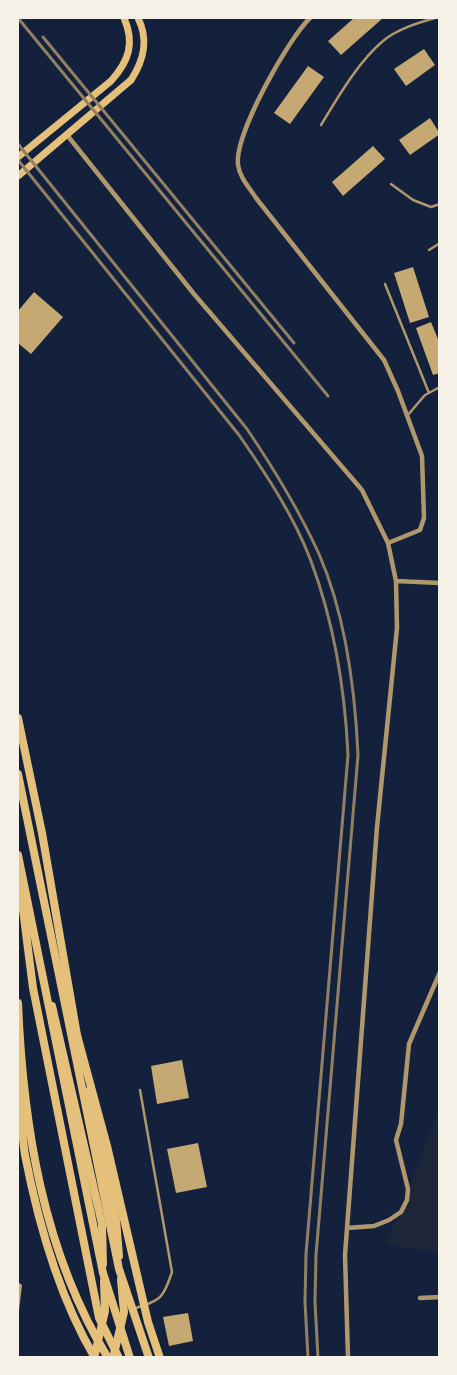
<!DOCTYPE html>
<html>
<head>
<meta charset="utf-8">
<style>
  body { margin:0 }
  #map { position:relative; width:457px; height:1375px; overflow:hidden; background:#14213d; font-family:"Public Sans",sans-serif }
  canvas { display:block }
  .frame { position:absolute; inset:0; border:19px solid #f6f1e7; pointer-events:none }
</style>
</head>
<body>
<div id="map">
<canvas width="457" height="1375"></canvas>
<div class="frame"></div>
</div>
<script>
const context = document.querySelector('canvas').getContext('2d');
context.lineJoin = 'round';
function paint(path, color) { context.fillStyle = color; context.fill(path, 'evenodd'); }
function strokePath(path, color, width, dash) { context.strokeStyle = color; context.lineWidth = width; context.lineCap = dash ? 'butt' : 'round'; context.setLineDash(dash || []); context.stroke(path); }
paint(new Path2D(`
  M 439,1110 L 439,1254 L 386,1244 Z`), '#1d2539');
paint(new Path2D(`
  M 354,18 L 383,18 L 341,55 L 328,41 Z
  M 424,49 L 435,65 L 406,86 L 394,69 Z
  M 308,66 L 324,77 L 290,124 L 274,113 Z
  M 430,118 L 440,134 L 410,155 L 399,140 Z
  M 373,146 L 385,159 L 343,196 L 332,182 Z
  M 413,267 L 429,317 L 410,323 L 394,273 Z
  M 34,292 L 63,317 L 31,354 L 18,343 L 18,311 Z
  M 431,322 L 440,344 L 440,373 L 433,375 L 416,328 Z
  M 182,1060 L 189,1098 L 157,1104 L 151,1066 Z
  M 198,1143 L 207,1187 L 176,1193 L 167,1149 Z
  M 18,1282 L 22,1285 L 18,1319 Z
  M 188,1313 L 193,1341 L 169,1346 L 163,1317 Z`), '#c6a872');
strokePath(new Path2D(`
  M 321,125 C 338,97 358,62 383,41 C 397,29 418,23 435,18
  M 391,184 L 413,200 L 431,207 L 440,204
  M 429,250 L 440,243
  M 385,284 L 429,393
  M 407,416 L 425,395 L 440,387
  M 133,1309 C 160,1300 163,1300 172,1272 L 140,1090`), '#b1986c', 2.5);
strokePath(new Path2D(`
  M 310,18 C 288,39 234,135 238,165 C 240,178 249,187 256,198 L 384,360 L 398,391 L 422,456 L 424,518 L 420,530 L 388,543
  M 67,135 L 194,294 L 362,490 L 388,543 L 396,581 L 397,628 L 377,827 L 345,1255 L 348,1358
  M 396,581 L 440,583
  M 347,1228 L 374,1226 L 389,1220 L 401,1212 L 407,1200 L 408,1189 L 396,1140 L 401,1124 L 409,1044 L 440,972
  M 420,1298 L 440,1297`), '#b1986c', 4.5);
strokePath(new Path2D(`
  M 18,157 L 111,81 C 129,61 135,43 124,18
  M 18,176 L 131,80 C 144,60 149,40 138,18`), '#e5c07b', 7);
strokePath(new Path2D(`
  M 18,718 L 42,833 L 78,1041
  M 18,884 L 24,906
  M 52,1006 L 102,1224 L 103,1264
  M 89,1091 L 116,1219 L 119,1256
  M 94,1358 L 105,1311 L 104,1281
  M 113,1358 L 124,1312 L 121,1280`), '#e5c07b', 8);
strokePath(new Path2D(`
  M 18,774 L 119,1269 L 149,1358
  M 18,855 L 103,1273 L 130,1358
  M 22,902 L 33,988 L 99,1318 L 119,1358
  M 18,1003 C 23,1125 43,1252 108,1358
  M 77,1035 L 107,1146 L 148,1322 L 160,1358
  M 18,1075 C 20,1102 21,1129 25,1155 C 38,1222 60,1299 95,1358`), '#e5c07b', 8);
strokePath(new Path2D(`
  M 18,18 L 328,396
  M 43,37 L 294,343
  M 18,144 L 247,429 C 274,469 299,510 319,554 C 346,616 355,688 358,755 L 316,1255 L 315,1302 L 318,1358
  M 18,160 L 239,435 C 266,474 294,516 311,561 C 334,623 345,689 348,755 L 306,1254 L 305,1302 L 308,1358`), '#918062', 3);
</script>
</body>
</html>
